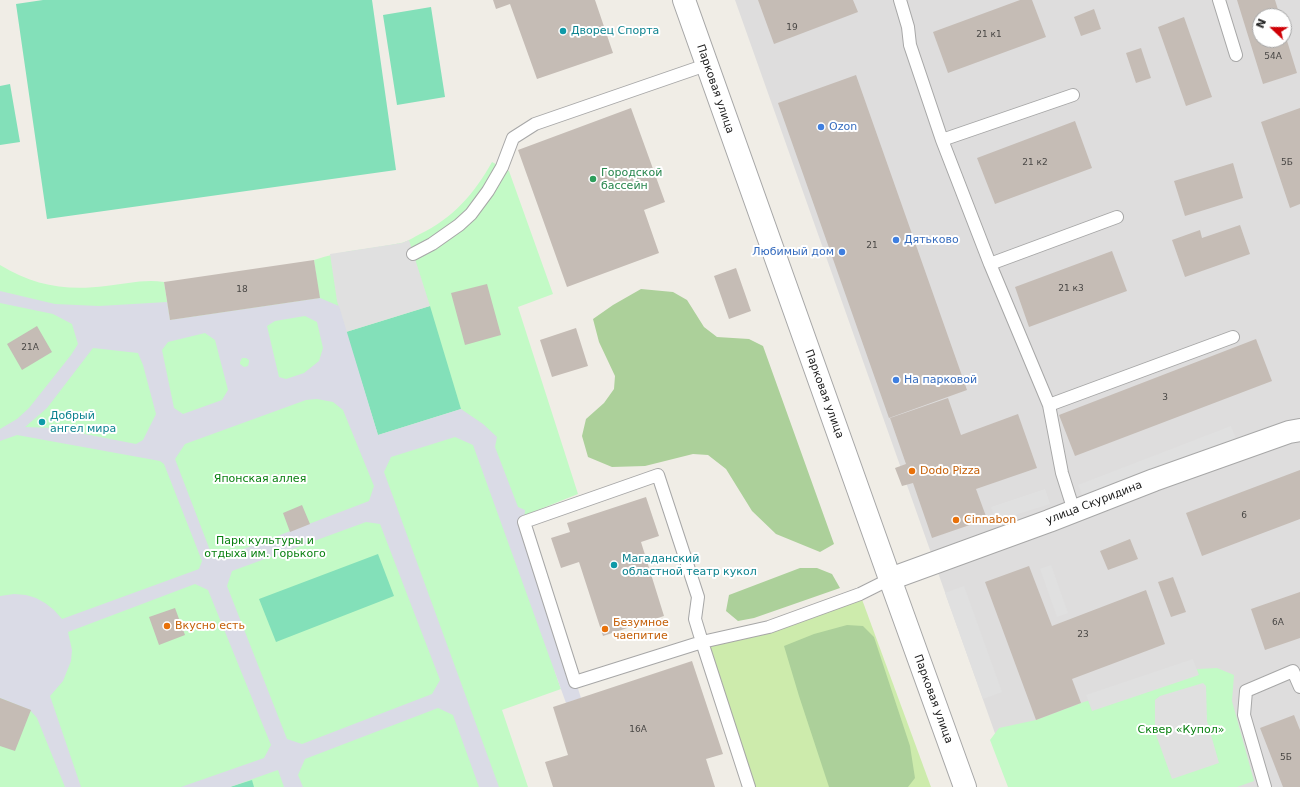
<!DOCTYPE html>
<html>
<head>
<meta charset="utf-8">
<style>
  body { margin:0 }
  #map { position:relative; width:1300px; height:787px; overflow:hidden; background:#f0ede6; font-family:"DejaVu Sans",sans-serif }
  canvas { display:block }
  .north { position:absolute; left:1252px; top:8px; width:40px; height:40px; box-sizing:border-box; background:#fff; border:1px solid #a6a6a6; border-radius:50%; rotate:292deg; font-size:11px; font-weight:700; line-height:16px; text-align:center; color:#202020 }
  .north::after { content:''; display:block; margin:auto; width:14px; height:18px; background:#cf0006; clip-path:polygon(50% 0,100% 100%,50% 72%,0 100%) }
</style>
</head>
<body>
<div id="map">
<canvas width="1300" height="787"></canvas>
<div class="north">N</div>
</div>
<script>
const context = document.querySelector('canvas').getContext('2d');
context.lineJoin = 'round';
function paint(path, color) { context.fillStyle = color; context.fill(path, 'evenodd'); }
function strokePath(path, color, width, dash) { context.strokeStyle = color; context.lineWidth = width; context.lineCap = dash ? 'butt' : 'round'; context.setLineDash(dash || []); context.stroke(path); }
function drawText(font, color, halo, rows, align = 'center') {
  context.font = font + ' "DejaVu Sans",sans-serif'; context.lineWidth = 4; context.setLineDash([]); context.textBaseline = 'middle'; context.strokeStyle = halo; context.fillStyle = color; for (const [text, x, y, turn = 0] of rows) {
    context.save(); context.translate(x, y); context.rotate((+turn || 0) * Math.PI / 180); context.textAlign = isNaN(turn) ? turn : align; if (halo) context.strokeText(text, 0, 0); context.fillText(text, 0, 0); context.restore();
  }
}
paint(new Path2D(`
  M 735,0 L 1300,0 L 1300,787 L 1014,787 ZM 1260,16 L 1284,16 L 1284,40 L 1260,40 Z`), '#dedddd');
paint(new Path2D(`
  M 860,594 L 931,787 L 749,787 L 702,642 Z`), '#cdebac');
paint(new Path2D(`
  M 641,289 L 673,292 L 687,300 L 704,327 L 717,337 L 749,339 L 763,346 L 834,544 L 820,552 L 776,534 L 752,511 L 726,469 L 708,455 L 693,454 L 645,466 L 612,467 L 588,457 L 582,436 L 586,419 L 604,403 L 614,389 L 615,376 L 599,342 L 593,319 L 613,305 Z
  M 800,568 L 817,568 L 832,574 L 840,588 L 754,618 L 738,621 L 726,611 L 729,595 Z
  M 847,625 L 863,626 L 874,637 L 910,746 L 915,778 L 908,787 L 829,787 L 799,696 L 784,646 L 814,634 Z`), '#acd09a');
paint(new Path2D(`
  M 492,162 L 509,171 L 553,294 L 518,307 L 578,494 L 523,516 L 555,672 L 561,689 L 502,710 L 528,787 L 0,787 L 0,265 C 34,286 67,291 106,286 C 125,284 144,279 164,282 L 170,320 L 319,298 L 314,260 C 342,250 372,249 401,243 C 407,242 414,237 420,234 C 453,218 474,194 492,162 Z
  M 1217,668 L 1234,675 L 1232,701 L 1254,781 L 1237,787 L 1008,787 L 990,740 L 999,728 L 1036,720 L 1081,703 L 1180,670 Z`), '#c3fac6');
paint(new Path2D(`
  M 43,0 L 372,0 L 396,170 L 47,219 L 16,4 Z
  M 431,7 L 445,97 L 397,105 L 383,15 Z
  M 10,84 L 20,142 L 0,145 L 0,86 Z
  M 430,306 L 461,409 L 378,435 L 346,332 Z
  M 378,554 L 394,596 L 276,642 L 259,599 Z
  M 252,780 L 254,787 L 230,787 Z`), '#83e0b9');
paint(new Path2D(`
  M 409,240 L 430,306 L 346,332 L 337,301 L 330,254 L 402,243 Z
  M 1231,426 L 1237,441 L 1084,499 L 1078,485 Z
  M 1045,489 L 1050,504 L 996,521 L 991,507 Z
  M 1051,565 L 1068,613 L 1057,617 L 1040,569 Z
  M 964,586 L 1002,692 L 983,699 L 945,593 Z
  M 1193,659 L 1199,675 L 1092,711 L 1086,695 Z
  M 1203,683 L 1206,686 L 1207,721 L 1219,763 L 1172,779 L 1155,732 L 1155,700 L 1160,696 Z`), '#e0e0e0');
paint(new Path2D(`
  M 0,291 L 55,304 L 99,306 L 167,302 L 170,320 L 320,298 L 339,306 L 378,435 L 461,409 L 483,424 L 497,437 L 495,447 L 518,507 L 525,510 L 524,522 L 581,698 L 566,703 L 473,445 L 455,437 L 391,457 L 384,472 L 499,787 L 479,787 L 453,715 L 438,708 L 305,759 L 298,775 L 303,787 L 284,787 L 278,770 L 230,787 L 181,787 L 264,758 L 271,745 L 208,590 L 195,584 L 68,632 L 72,650 L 71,661 L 63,681 L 50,696 L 81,787 L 65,787 L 37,718 L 30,710 L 0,698 L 0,596 L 14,594 L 26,595 L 36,598 L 45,603 L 54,610 L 62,619 L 199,569 L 202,561 L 164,464 L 160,461 L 17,435 L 0,441 L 0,429 L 17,419 L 29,408 L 71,355 L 78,344 L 72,324 L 53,314 L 0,303 ZM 305,316 L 317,322 L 323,348 L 319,361 L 304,373 L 286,379 L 279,377 L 267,326 L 275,321 ZM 205,333 L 215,340 L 228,390 L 222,400 L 183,414 L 174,408 L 162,350 L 168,342 ZM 93,348 L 138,353 L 143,365 L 156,414 L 143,440 L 136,444 L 54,428 L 25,427 L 47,408 ZM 242,358 L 246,358 L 249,360 L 249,362 L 248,366 L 244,367 L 240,364 L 240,362 ZM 317,399 L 333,402 L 343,410 L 374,486 L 369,501 L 233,553 L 219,557 L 211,553 L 175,459 L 185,444 L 306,400 ZM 366,522 L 380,524 L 440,680 L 432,694 L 302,744 L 287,739 L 227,586 L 232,571 Z`), '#dadbe6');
paint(new Path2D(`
  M 493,0 L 595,0 L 613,53 L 537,79 L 510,4 L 496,9 Z
  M 758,0 L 853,0 L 858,12 L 774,44 Z
  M 1020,0 L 1032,0 L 1046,37 L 948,73 L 933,32 Z
  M 1237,0 L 1275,0 L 1280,16 L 1260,16 L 1260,40 L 1284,40 L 1284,31 L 1297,73 L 1263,84 Z
  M 1094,9 L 1101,29 L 1081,36 L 1074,17 Z
  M 1184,17 L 1212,97 L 1186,106 L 1158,27 Z
  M 1141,48 L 1151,78 L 1136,83 L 1126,53 Z
  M 856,75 L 967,390 L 889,418 L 778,103 Z
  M 631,108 L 665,202 L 644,210 L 659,253 L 567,287 L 518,150 Z
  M 1300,108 L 1300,204 L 1290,208 L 1261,122 Z
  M 1075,121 L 1092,168 L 995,204 L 977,158 Z
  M 1233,163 L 1243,198 L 1185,216 L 1174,181 Z
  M 1240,225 L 1250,254 L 1185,277 L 1172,240 L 1200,230 L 1202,238 Z
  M 1112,251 L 1127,291 L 1029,327 L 1015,287 Z
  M 314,260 L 320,298 L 170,320 L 164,282 Z
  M 736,268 L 751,311 L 729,319 L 714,276 Z
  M 487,284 L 501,335 L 465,345 L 451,293 Z
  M 37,326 L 52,352 L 22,370 L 7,344 Z
  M 576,328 L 588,366 L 552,377 L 540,340 Z
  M 1256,339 L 1272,381 L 1075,456 L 1059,415 Z
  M 948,398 L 961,435 L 1018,414 L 1037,468 L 976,489 L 987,519 L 932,538 L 913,483 L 902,486 L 895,468 L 906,464 L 890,418 Z
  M 1300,470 L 1300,519 L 1202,556 L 1186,513 Z
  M 646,497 L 659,536 L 641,542 L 664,616 L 603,636 L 579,562 L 561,568 L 551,538 L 570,532 L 567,523 Z
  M 302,505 L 310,524 L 290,532 L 283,513 Z
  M 1130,539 L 1138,559 L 1108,570 L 1100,551 Z
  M 1029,566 L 1052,626 L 1146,590 L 1165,644 L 1072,679 L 1081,703 L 1036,720 L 985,582 Z
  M 1173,577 L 1186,612 L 1171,617 L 1158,582 Z
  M 1300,592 L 1300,638 L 1265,650 L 1251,609 Z
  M 175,608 L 185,635 L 159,645 L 149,617 Z
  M 692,661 L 723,754 L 706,759 L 715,787 L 553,787 L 545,762 L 568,755 L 553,707 Z
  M 0,698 L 31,710 L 15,751 L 0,746 Z
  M 1294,715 L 1300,730 L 1300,787 L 1283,787 L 1260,728 Z`), '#c5bcb5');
const service = new Path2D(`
  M 900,0 L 908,27 L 910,45 L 942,140 L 990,264 L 1049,405 L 1062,473 L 1074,511
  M 1219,0 L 1236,55
  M 942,140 L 1073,95
  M 413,254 L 432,244 L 459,225 L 471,214 L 488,191 L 502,167 L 513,138 L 535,124 L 706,65
  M 990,264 L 1117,217
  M 1049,405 L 1233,337
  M 658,475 L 698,597 L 695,619 L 702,642 L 575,682 L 524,522 Z
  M 749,787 L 702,642 L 769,627 L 860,594 L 890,579
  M 1265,787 L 1244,715 L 1246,691 L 1293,671 L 1300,687`);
const minor = new Path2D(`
  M 684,0 L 890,579 L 965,787
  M 890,579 L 1049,521 L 1154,480 L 1289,432 L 1300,430`);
strokePath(service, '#a7a7a7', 14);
strokePath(minor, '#a7a7a7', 24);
strokePath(service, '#fff', 12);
strokePath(minor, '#fff', 22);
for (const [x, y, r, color] of [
  [563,31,4,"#0f9aa8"],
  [821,127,4,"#3f7fe0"],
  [593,179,4,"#2e9e5b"],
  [896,240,4,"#3f7fe0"],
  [842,252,4,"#3f7fe0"],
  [896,380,4,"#3f7fe0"],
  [42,422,4,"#0f9aa8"],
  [912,471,4,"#e8710a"],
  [956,520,4,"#e8710a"],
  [614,565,4,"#0f9aa8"],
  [167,626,4,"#e8710a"],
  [605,629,4,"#e8710a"]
]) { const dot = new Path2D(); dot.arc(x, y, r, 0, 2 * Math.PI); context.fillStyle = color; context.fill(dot); strokePath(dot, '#fff', 1.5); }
drawText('9px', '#494745', null, [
  ["19",792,28],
  ["21 к1",989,35],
  ["54А",1273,57],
  ["21 к2",1035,163],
  ["5Б",1287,163],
  ["21",872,246],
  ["21 к3",1071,289],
  ["18",242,290],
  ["21А",30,348],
  ["3",1165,398],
  ["6",1244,516],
  ["6А",1278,623],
  ["23",1083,635],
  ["16А",638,730],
  ["5Б",1286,758]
]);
drawText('11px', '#0d838f', '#fff', [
  ["Дворец Спорта",571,31],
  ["Добрый",50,416],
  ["ангел мира",50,429],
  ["Магаданский",622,559],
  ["областной театр кукол",622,572]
], 'left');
drawText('11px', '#202020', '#fff', [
  ["Парковая улица",715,89,71],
  ["Парковая улица",824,394,70],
  ["улица Скуридина",1094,503,-21],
  ["Парковая улица",933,699,70]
]);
drawText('11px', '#366cbe', '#fff', [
  ["Ozon",829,127],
  ["Дятьково",904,240],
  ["Любимый дом",834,252,"right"],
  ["На парковой",904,380]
], 'left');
drawText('11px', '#27864d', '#fff', [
  ["Городской",601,173],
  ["бассейн",601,186]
], 'left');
drawText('11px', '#c56008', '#fff', [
  ["Dodo Pizza",920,471],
  ["Cinnabon",964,520],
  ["Безумное",613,623],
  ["чаепитие",613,636],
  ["Вкусно есть",175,626]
], 'left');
drawText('11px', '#0a8111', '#fff', [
  ["Японская аллея",260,479],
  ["Парк культуры и",265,541],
  ["отдыха им. Горького",265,554],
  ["Сквер «Купол»",1181,730]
]);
</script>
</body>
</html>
